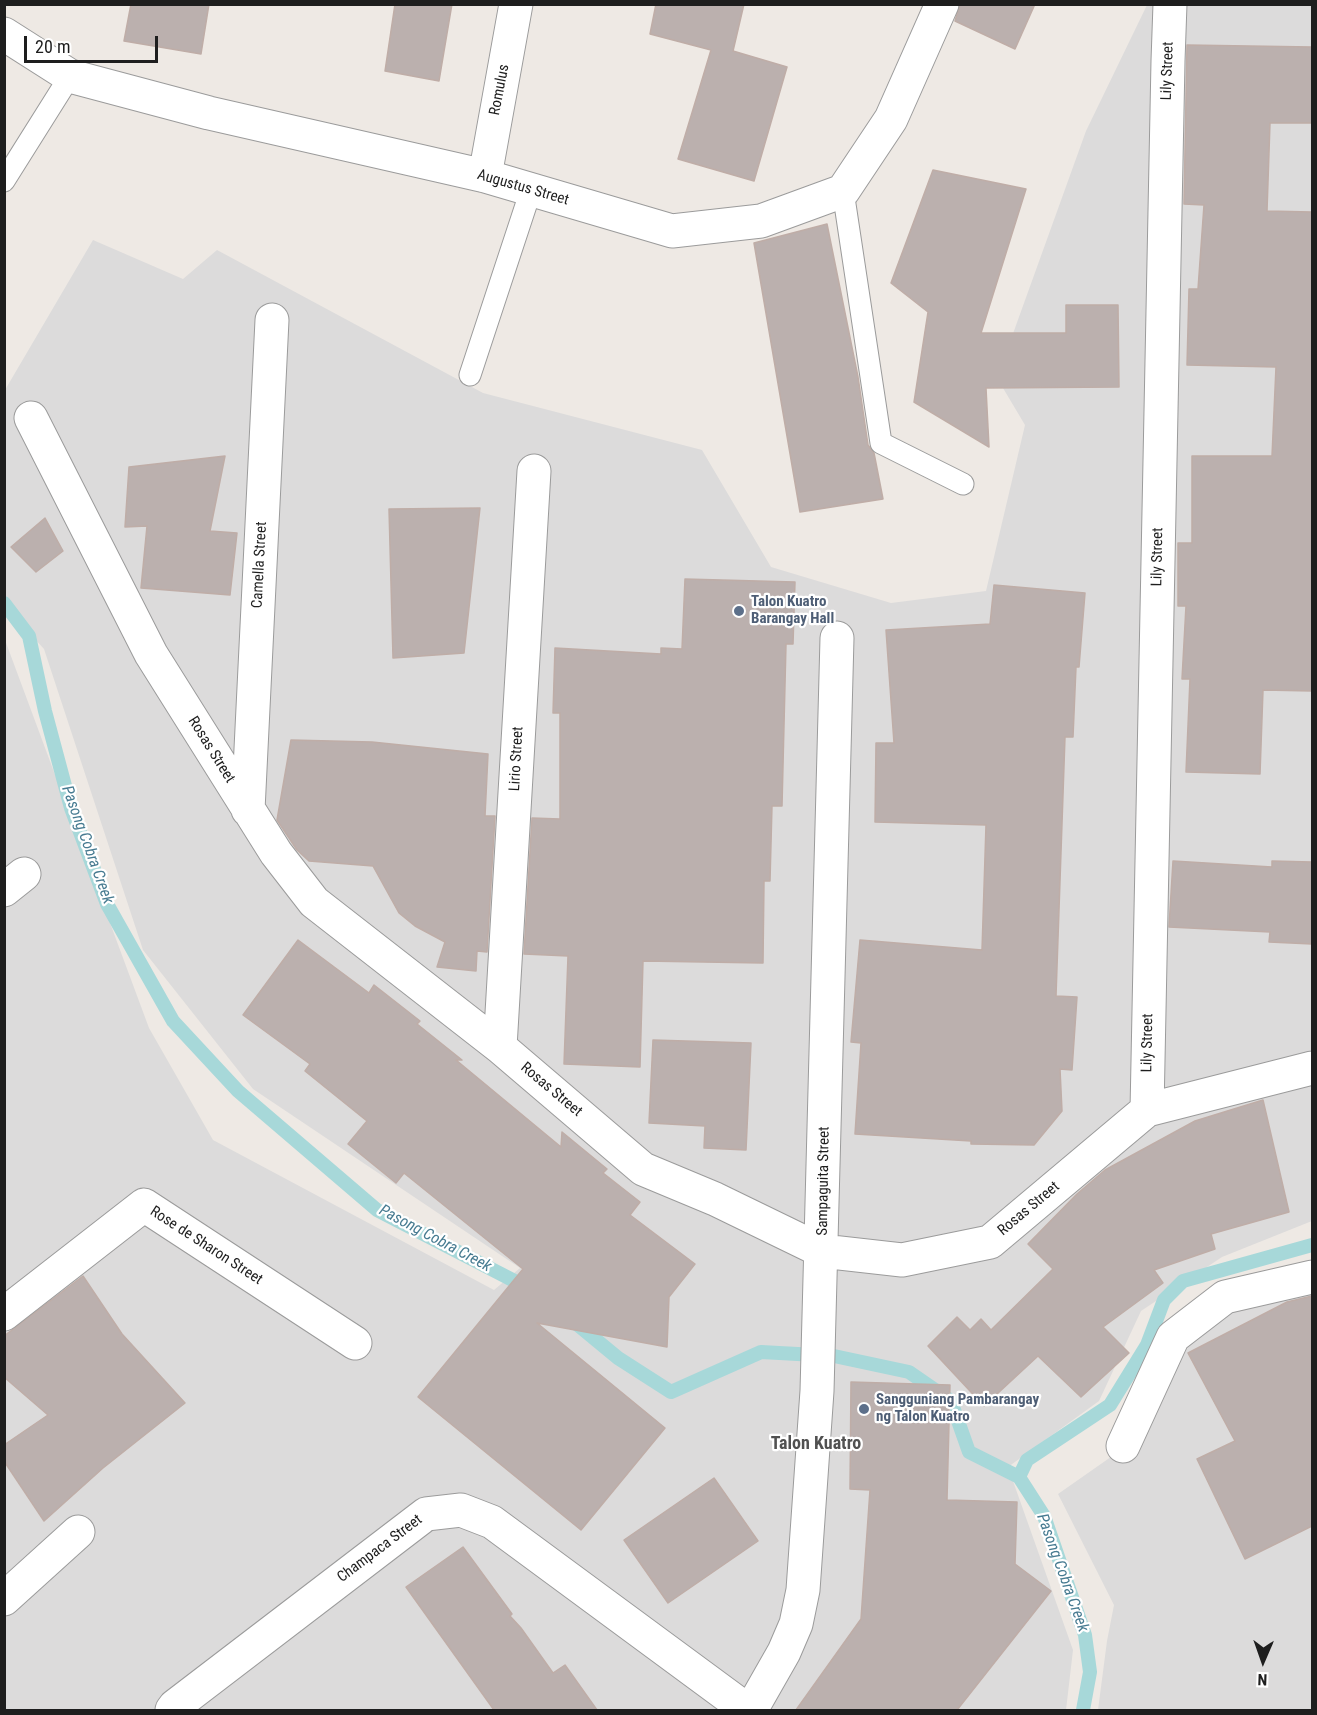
<!DOCTYPE html>
<html>
<head>
<meta charset="utf-8">
<style>
  body { margin:0 }
  #map { position:relative; width:1317px; height:1715px; overflow:hidden; background:#eee9e4; font-family:"Roboto Condensed",sans-serif }
  canvas { display:block }
  .frame { position:absolute; inset:0; border:6px solid #1e1e1e; pointer-events:none }
  .north { position:absolute; left:1233px; top:1631px; width:60px; height:60px; -webkit-text-stroke:4px #fff; paint-order:stroke; rotate:182deg; font-size:16px; font-weight:700; line-height:24px; text-align:center; color:#1e1e1e }
  .north::after { content:''; display:block; margin:auto; width:21px; height:27px; background:#1e1e1e; clip-path:polygon(50% 0,100% 100%,50% 72%,0 100%) }
  .scale { position:absolute; left:24px; top:36px; width:134px; height:27px; box-sizing:border-box; border:3px solid #1e1e1e; border-top:0; padding-left:8px; font-size:18px; line-height:21px; white-space:nowrap; color:#1e1e1e; -webkit-text-stroke:4px #fff; paint-order:stroke }
</style>
</head>
<body>
<div id="map">
<canvas width="1317" height="1715"></canvas>
<div class="frame"></div>
<div class="north">N</div>
<div class="scale">20 m</div>
</div>
<script>
const context = document.querySelector('canvas').getContext('2d');
context.lineJoin = 'round';
function paint(path, color) { context.fillStyle = color; context.fill(path, 'evenodd'); }
function strokePath(path, color, width, dash) { context.strokeStyle = color; context.lineWidth = width; context.lineCap = dash ? 'butt' : 'round'; context.setLineDash(dash || []); context.stroke(path); }
function drawText(font, color, halo, rows, align = 'center') {
  context.font = font + ' "Roboto Condensed",sans-serif'; context.lineWidth = 4.5; context.setLineDash([]); context.textBaseline = 'middle'; context.strokeStyle = halo; context.fillStyle = color; for (const [text, x, y, turn = 0] of rows) {
    context.save(); context.translate(x, y); context.rotate((+turn || 0) * Math.PI / 180); context.textAlign = isNaN(turn) ? turn : align; if (halo) context.strokeText(text, 0, 0); context.fillText(text, 0, 0); context.restore();
  }
}
paint(new Path2D(`
  M 1147,5 L 1312,5 L 1312,1221 L 1222,1257 L 1141,1311 L 1099,1401 L 1008,1467 L 1073,1650 L 1066,1710 L 5,1710 L 5,640 L 149,1028 L 213,1140 L 494,1290 L 520,1268 L 253,1089 L 143,950 L 44,649 L 5,606 L 5,390 L 93,240 L 183,279 L 217,250 L 483,393 L 702,450 L 771,567 L 891,603 L 986,591 L 1025,425 L 997,378 L 1086,131 Z
  M 1312,1288 L 1312,1710 L 1098,1710 L 1107,1641 L 1114,1605 L 1058,1494 L 1138,1438 L 1192,1333 L 1242,1302 Z`), '#dcdbdb');
strokePath(new Path2D(`
  M 4,603 L 29,636 L 45,711 L 71,808 L 107,904 L 173,1021 L 238,1091 L 377,1210 L 530,1289
  M 572,1320 L 618,1358 L 671,1392 L 761,1352 L 834,1356 L 909,1372 L 951,1401 L 969,1452 L 1019,1477 L 1044,1516 L 1085,1635 L 1090,1672 L 1083,1710
  M 1019,1477 L 1027,1460 L 1110,1405 L 1147,1345 L 1164,1300 L 1183,1281 L 1312,1245`), '#a7d8d9', 14);
const building = new Path2D(`
  M 131,4 L 209,4 L 201,54 L 124,41 Z
  M 395,4 L 452,4 L 439,81 L 385,71 Z
  M 656,4 L 744,4 L 733,51 L 787,67 L 754,181 L 678,159 L 711,50 L 650,34 Z
  M 960,4 L 1035,4 L 1015,49 L 955,21 Z
  M 1187,45 L 1312,47 L 1312,123 L 1270,123 L 1267,211 L 1312,212 L 1312,691 L 1263,690 L 1260,774 L 1186,772 L 1190,679 L 1182,679 L 1186,606 L 1178,606 L 1178,543 L 1192,543 L 1192,456 L 1272,456 L 1276,367 L 1187,365 L 1189,289 L 1198,289 L 1204,205 L 1184,204 Z
  M 933,170 L 1026,189 L 981,333 L 1066,333 L 1066,305 L 1118,305 L 1119,387 L 986,388 L 989,447 L 914,402 L 928,312 L 891,283 Z
  M 827,224 L 858,377 L 868,445 L 874,453 L 883,499 L 800,512 L 754,243 Z
  M 225,456 L 210,531 L 237,533 L 230,595 L 141,588 L 147,526 L 125,527 L 129,467 Z
  M 480,508 L 464,653 L 393,658 L 389,509 Z
  M 45,518 L 63,551 L 36,572 L 11,547 Z
  M 685,579 L 795,582 L 793,644 L 786,644 L 782,806 L 772,806 L 770,881 L 764,881 L 763,963 L 643,961 L 640,1067 L 564,1064 L 568,956 L 524,954 L 532,818 L 560,819 L 560,713 L 553,713 L 555,648 L 661,654 L 661,648 L 682,649 Z
  M 994,585 L 1085,593 L 1079,667 L 1076,667 L 1073,737 L 1065,737 L 1056,996 L 1077,997 L 1072,1070 L 1060,1069 L 1062,1111 L 1034,1145 L 971,1144 L 971,1141 L 855,1134 L 861,1043 L 851,1042 L 860,940 L 982,950 L 986,825 L 875,822 L 876,743 L 894,743 L 886,630 L 990,624 Z
  M 291,740 L 372,742 L 488,754 L 485,816 L 495,816 L 487,952 L 477,951 L 476,971 L 437,967 L 445,942 L 415,926 L 399,913 L 373,866 L 309,861 L 297,850 L 277,820 Z
  M 1173,861 L 1272,867 L 1272,861 L 1312,862 L 1312,944 L 1269,942 L 1270,932 L 1169,927 Z
  M 298,940 L 369,993 L 374,985 L 420,1021 L 417,1024 L 462,1060 L 456,1060 L 561,1147 L 562,1132 L 607,1169 L 603,1173 L 640,1202 L 630,1215 L 695,1264 L 669,1297 L 667,1347 L 537,1323 L 665,1428 L 581,1530 L 418,1397 L 523,1269 L 404,1173 L 396,1183 L 348,1144 L 367,1121 L 305,1071 L 310,1064 L 243,1015 Z
  M 653,1040 L 751,1043 L 746,1150 L 704,1148 L 705,1126 L 649,1123 Z
  M 1263,1100 L 1289,1212 L 1211,1234 L 1215,1249 L 1154,1270 L 1163,1283 L 1103,1327 L 1129,1353 L 1081,1397 L 1038,1356 L 984,1406 L 928,1346 L 957,1317 L 970,1330 L 981,1319 L 991,1330 L 1053,1269 L 1028,1244 L 1077,1194 L 1105,1170 L 1195,1121 Z
  M 83,1276 L 122,1334 L 185,1403 L 103,1468 L 44,1521 L 4,1461 L 4,1445 L 48,1415 L 4,1377 L 4,1336 Z
  M 1312,1296 L 1312,1526 L 1245,1559 L 1197,1459 L 1235,1441 L 1188,1353 L 1287,1302 Z
  M 851,1382 L 950,1385 L 947,1500 L 1017,1502 L 1015,1564 L 1051,1591 L 957,1710 L 796,1710 L 861,1619 L 870,1490 L 850,1489 Z
  M 714,1478 L 758,1541 L 668,1603 L 624,1540 Z
  M 463,1547 L 512,1614 L 510,1616 L 521,1628 L 553,1673 L 565,1665 L 597,1710 L 494,1710 L 406,1587 Z`);
paint(building, '#bbb0ae');
strokePath(building, '#bfada7', 1.5);
const service = new Path2D(`
  M 4,181 L 70,76
  M 843,191 L 881,443 L 963,484
  M 470,375 L 531,190`);
const minor = new Path2D(`
  M 4,34 L 70,76 L 209,113 L 485,176 L 672,231 L 761,221 L 843,191 L 891,119 L 942,4
  M 485,176 L 516,4
  M 31,418 L 151,654 L 276,853 L 314,902 L 500,1047 L 643,1169 L 715,1199 L 822,1251 L 902,1260 L 990,1242 L 1147,1110 L 1312,1068
  M 248,810 L 272,320
  M 4,890 L 24,874
  M 500,1047 L 534,471
  M 1147,1110 L 1168,61 L 1170,4
  M 4,1314 L 144,1205 L 355,1343
  M 1123,1446 L 1173,1337 L 1225,1297 L 1312,1277
  M 4,1599 L 78,1532
  M 172,1710 L 175,1706 L 426,1514 L 461,1510 L 492,1522 L 747,1710
  M 751,1710 L 784,1652 L 796,1624 L 803,1590 L 817,1391 L 837,638`);
strokePath(service, '#9b9b9b', 23);
strokePath(minor, '#9b9b9b', 35);
strokePath(service, '#fff', 21);
strokePath(minor, '#fff', 33);
for (const [x, y, r, color] of [
  [739,611,6,"#5c6f8a"],
  [864,1409,6,"#5c6f8a"]
]) { const dot = new Path2D(); dot.arc(x, y, r, 0, 2 * Math.PI); context.fillStyle = color; context.fill(dot); strokePath(dot, '#fff', 2); }
drawText('15px', '#1e1e1e', '#fff', [
  ["Lily Street",1168,71,-88],
  ["Romulus",500,90,-79],
  ["Augustus Street",523,188,16],
  ["Lily Street",1158,557,-89],
  ["Camella Street",260,565,-87],
  ["Rosas Street",211,750,58],
  ["Lirio Street",517,759,-87],
  ["Lily Street",1148,1043,-89],
  ["Rosas Street",551,1090,40],
  ["Sampaguita Street",824,1181,-89],
  ["Rosas Street",1029,1209,-40],
  ["Rose de Sharon Street",206,1246,33],
  ["Champaca Street",380,1549,-37]
]);
drawText('bold 15px', '#4e5e75', '#fff', [
  ["Talon Kuatro",751,602],
  ["Barangay Hall",751,619],
  ["Sangguniang Pambarangay",876,1400],
  ["ng Talon Kuatro",876,1417]
], 'left');
drawText('italic 16px', '#477b91', '#fff', [
  ["Pasong Cobra Creek",87,845,70],
  ["Pasong Cobra Creek",435,1239,28],
  ["Pasong Cobra Creek",1062,1573,70]
]);
drawText('bold 18px', '#515151', '#fff', [
  ["Talon Kuatro",816,1444]
]);
</script>
</body>
</html>
